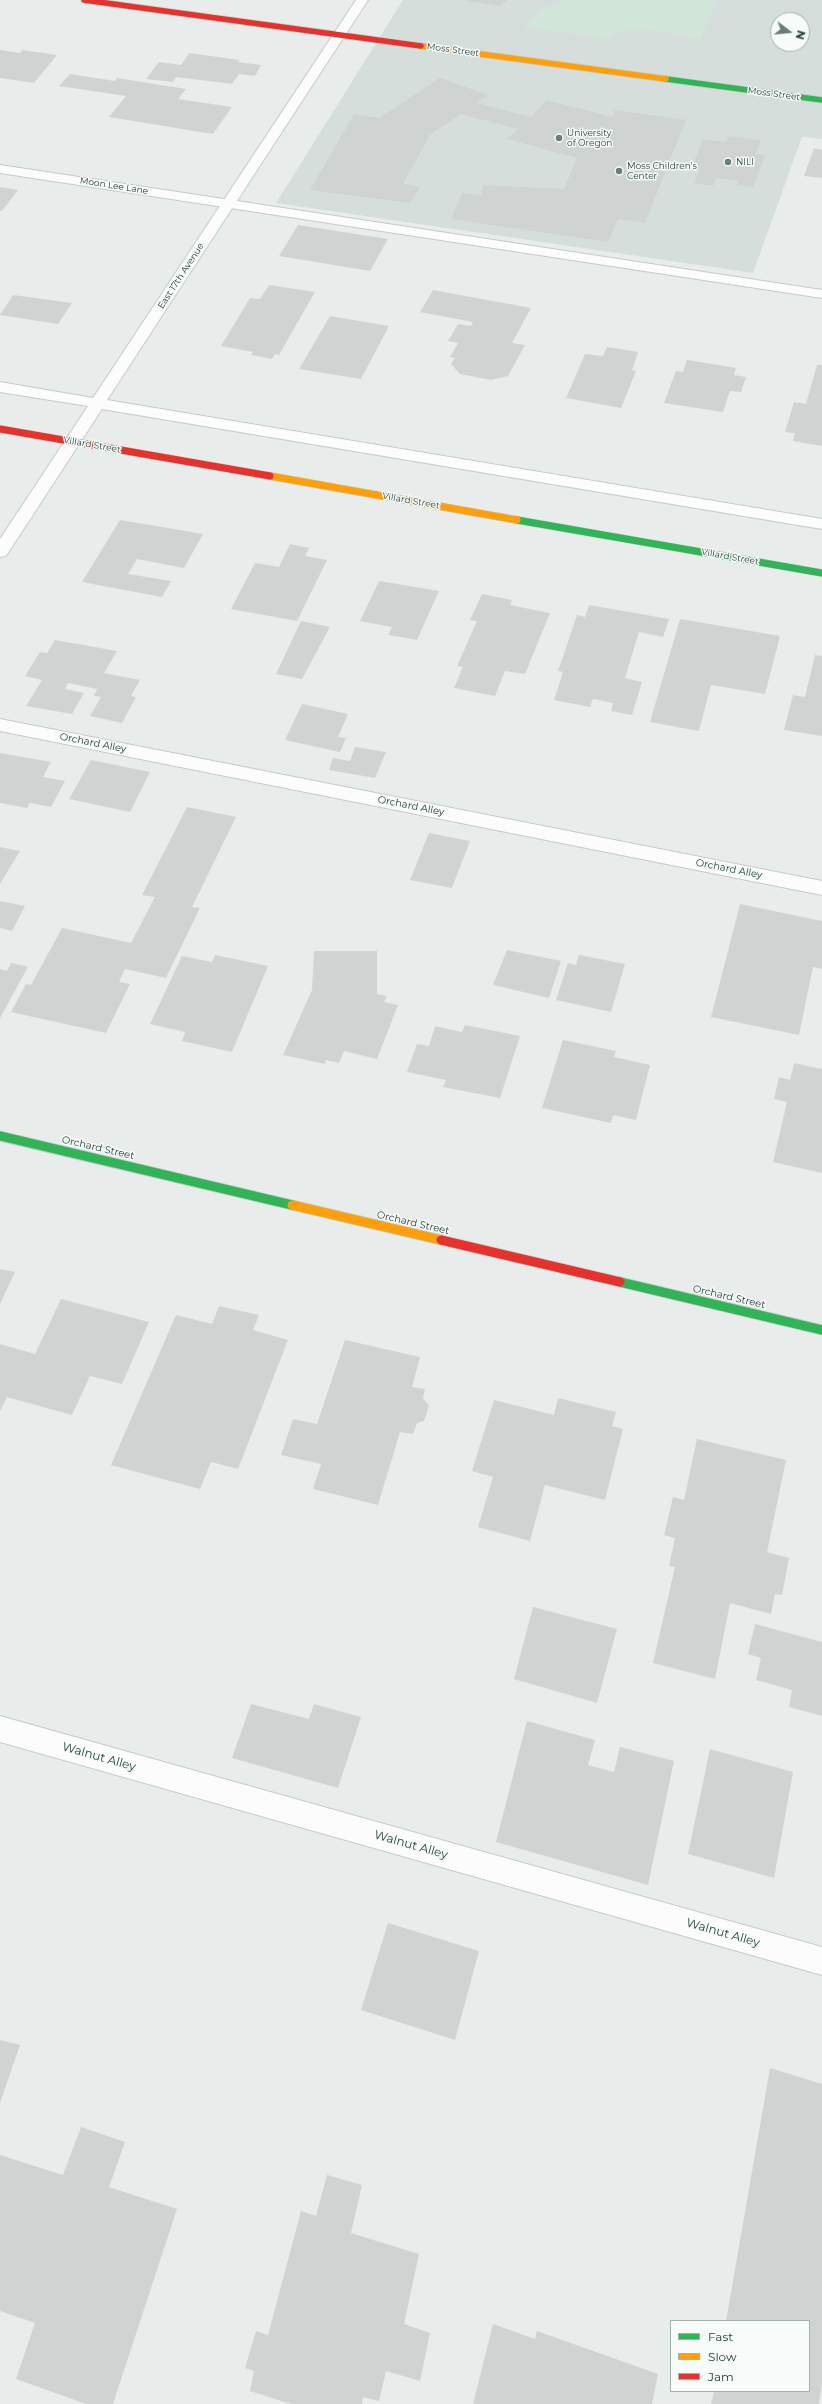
<!DOCTYPE html>
<html>
<head>
<meta charset="utf-8">
<style>
  body { margin:0 }
  #map { position:relative; width:822px; height:2404px; overflow:hidden; background:#e8edeb; font-family:Montserrat,sans-serif }
  canvas { display:block }
  .legend { position:absolute; left:670px; top:2320px; width:140px; height:72px; box-sizing:border-box; background:#f7fbf9; border:1px solid #a3b1ad; margin:0; padding:5px 7px; list-style:none; font-size:12px; color:#24423a }
  .legend li { display:flex; align-items:center; gap:8px; height:20px }
  .legend b { width:20px; border:1px solid #a3b1ad }
  .north { position:absolute; left:770px; top:12px; width:40px; height:40px; box-sizing:border-box; background:#f7fbf9; border:1px solid #a3b1ad; border-radius:50%; rotate:106deg; font-size:11px; font-weight:700; line-height:16px; text-align:center; color:#24423a }
  .north::after { content:''; display:block; margin:auto; width:14px; height:18px; background:#697e78; clip-path:polygon(50% 0,100% 100%,50% 72%,0 100%) }
</style>
</head>
<body>
<div id="map">
<canvas width="822" height="2404"></canvas>
<ul class="legend">
<li><b style="height:5px;background:#30b455"></b>Fast</li>
<li><b style="height:5px;background:#ff9f0a"></b>Slow</li>
<li><b style="height:5px;background:#e5322d"></b>Jam</li>
</ul>
<div class="north">N</div>
</div>
<script>
const context = document.querySelector('canvas').getContext('2d');
context.lineJoin = 'round';
function paint(path, color) { context.fillStyle = color; context.fill(path, 'evenodd'); }
function strokePath(path, color, width, dash) { context.strokeStyle = color; context.lineWidth = width; context.lineCap = dash ? 'butt' : 'round'; context.setLineDash(dash || []); context.stroke(path); }
function drawText(font, color, halo, rows, align = 'center') {
  context.font = font + ' Montserrat,sans-serif'; context.lineWidth = 3; context.setLineDash([]); context.textBaseline = 'middle'; context.strokeStyle = halo; context.fillStyle = color; for (const [text, x, y, turn = 0] of rows) {
    context.save(); context.translate(x, y); context.rotate((+turn || 0) * Math.PI / 180); context.textAlign = isNaN(turn) ? turn : align; if (halo) context.strokeText(text, 0, 0); context.fillText(text, 0, 0); context.restore();
  }
}
paint(new Path2D(`
  M 403,0 L 822,0 L 822,139 L 802,137 L 753,273 L 276,203 ZM 778,20 L 802,20 L 802,44 L 778,44 Z`), '#d6dedb');
paint(new Path2D(`
  M 563,0 L 717,0 L 700,39 C 671,35 635,19 608,38 L 524,27 L 539,11 Z`), '#d1e6d8');
paint(new Path2D(`
  M 463,0 L 507,0 L 499,6 Z
  M 0,50 L 20,53 L 22,50 L 57,55 L 34,83 L 0,78 Z
  M 189,53 L 240,60 L 238,62 L 261,65 L 255,76 L 239,74 L 232,84 L 176,77 L 173,82 L 146,79 L 159,62 L 181,65 Z
  M 70,74 L 115,81 L 117,78 L 186,89 L 178,99 L 232,107 L 213,134 L 109,117 L 126,96 L 59,86 Z
  M 440,78 L 488,95 L 477,103 L 531,117 L 547,100 L 612,117 L 615,110 L 686,120 L 645,223 L 618,219 L 608,242 L 451,219 L 462,193 L 481,195 L 483,185 L 564,189 L 577,158 L 507,139 L 518,129 L 461,114 L 430,135 L 403,184 L 420,187 L 410,203 L 310,190 L 354,114 L 380,118 Z
  M 729,136 L 761,140 L 756,154 L 765,155 L 753,187 L 736,185 L 738,181 L 716,178 L 713,186 L 694,183 L 699,170 L 691,169 L 703,139 L 726,142 Z
  M 814,148 L 822,150 L 822,178 L 804,176 Z
  M 0,187 L 18,190 L 2,211 L 0,211 Z
  M 298,225 L 388,239 L 370,271 L 279,256 Z
  M 269,285 L 315,292 L 279,355 L 275,354 L 272,359 L 251,355 L 253,352 L 221,346 L 250,298 L 260,299 Z
  M 433,290 L 531,308 L 512,343 L 525,345 L 508,376 L 491,380 L 460,374 L 451,364 L 455,358 L 450,357 L 458,343 L 448,341 L 458,324 L 471,326 L 473,322 L 420,312 Z
  M 13,295 L 72,303 L 58,324 L 0,315 Z
  M 330,316 L 389,326 L 361,379 L 299,369 Z
  M 607,347 L 638,352 L 632,370 L 636,371 L 621,408 L 566,398 L 585,354 L 603,356 Z
  M 687,360 L 736,368 L 734,375 L 746,377 L 741,392 L 730,391 L 723,412 L 664,403 L 676,371 L 683,372 Z
  M 817,365 L 822,365 L 822,446 L 793,441 L 795,433 L 785,432 L 794,402 L 806,404 Z
  M 120,520 L 203,534 L 184,568 L 137,559 L 128,574 L 171,581 L 162,597 L 82,582 Z
  M 290,544 L 309,548 L 305,556 L 327,560 L 297,621 L 231,609 L 255,563 L 279,567 Z
  M 379,581 L 439,591 L 417,640 L 388,635 L 392,627 L 360,621 Z
  M 482,594 L 512,600 L 510,605 L 550,613 L 525,674 L 505,671 L 495,696 L 454,688 L 463,667 L 457,666 L 477,621 L 470,620 Z
  M 589,605 L 669,619 L 663,637 L 639,632 L 625,678 L 642,682 L 632,715 L 611,711 L 613,703 L 593,699 L 590,707 L 554,700 L 563,672 L 558,671 L 577,615 L 585,617 Z
  M 680,619 L 780,636 L 765,694 L 711,685 L 699,731 L 650,722 Z
  M 301,621 L 330,627 L 302,679 L 276,674 Z
  M 55,640 L 117,651 L 104,673 L 140,680 L 131,696 L 136,697 L 122,723 L 90,716 L 101,697 L 94,696 L 97,689 L 68,683 L 65,689 L 84,693 L 72,714 L 26,706 L 42,680 L 25,676 L 40,652 L 47,653 Z
  M 815,655 L 822,656 L 822,736 L 784,730 L 793,695 L 805,697 Z
  M 302,704 L 348,714 L 338,737 L 346,738 L 340,752 L 285,740 Z
  M 355,747 L 386,752 L 375,778 L 329,770 L 333,758 L 350,761 Z
  M 0,753 L 51,762 L 43,777 L 65,781 L 51,807 L 30,803 L 27,808 L 0,803 Z
  M 91,760 L 150,772 L 130,812 L 69,799 Z
  M 187,807 L 236,817 L 192,907 L 200,908 L 166,978 L 125,969 L 119,982 L 130,984 L 106,1033 L 11,1012 L 26,984 L 31,985 L 62,928 L 131,943 L 155,897 L 142,895 Z
  M 429,833 L 470,841 L 452,888 L 410,880 Z
  M 0,847 L 20,851 L 0,884 Z
  M 0,901 L 25,906 L 12,931 L 0,928 Z
  M 740,904 L 822,921 L 822,969 L 813,967 L 799,1035 L 711,1017 Z
  M 507,950 L 561,961 L 549,998 L 493,985 Z
  M 314,951 L 377,951 L 377,994 L 387,996 L 384,1002 L 398,1005 L 377,1059 L 344,1051 L 339,1063 L 326,1060 L 325,1064 L 283,1055 L 312,990 Z
  M 215,955 L 268,966 L 232,1052 L 182,1041 L 185,1032 L 150,1024 L 182,956 L 212,962 Z
  M 579,955 L 625,964 L 611,1012 L 556,1000 L 568,963 L 576,965 Z
  M 11,963 L 28,967 L 0,1018 L 0,969 L 7,971 Z
  M 465,1025 L 520,1036 L 500,1098 L 443,1087 L 446,1080 L 407,1072 L 417,1044 L 429,1046 L 435,1026 L 462,1032 Z
  M 563,1040 L 616,1051 L 614,1057 L 650,1065 L 636,1120 L 613,1115 L 611,1123 L 542,1108 Z
  M 794,1063 L 822,1069 L 822,1173 L 773,1162 L 787,1102 L 774,1099 L 779,1077 L 790,1080 Z
  M 0,1269 L 15,1272 L 0,1304 Z
  M 61,1299 L 149,1322 L 122,1384 L 90,1376 L 72,1415 L 7,1397 L 0,1411 L 0,1344 L 35,1354 Z
  M 219,1306 L 259,1315 L 253,1330 L 288,1340 L 238,1469 L 211,1462 L 200,1489 L 111,1465 L 176,1315 L 212,1324 Z
  M 345,1340 L 420,1357 L 412,1387 L 425,1389 L 423,1398 L 429,1406 L 424,1421 L 417,1423 L 413,1434 L 400,1432 L 378,1505 L 313,1489 L 321,1464 L 281,1455 L 293,1419 L 317,1424 Z
  M 558,1398 L 616,1412 L 612,1426 L 623,1429 L 605,1500 L 545,1485 L 530,1541 L 478,1527 L 493,1477 L 472,1471 L 494,1400 L 554,1415 Z
  M 697,1439 L 786,1460 L 767,1552 L 789,1558 L 782,1595 L 775,1594 L 771,1614 L 730,1603 L 715,1679 L 653,1663 L 675,1567 L 669,1566 L 675,1538 L 664,1535 L 673,1497 L 684,1500 Z
  M 533,1607 L 617,1629 L 597,1703 L 514,1679 Z
  M 755,1624 L 822,1642 L 822,1716 L 789,1707 L 792,1690 L 756,1680 L 761,1658 L 748,1654 Z
  M 251,1704 L 309,1719 L 314,1704 L 361,1717 L 338,1788 L 232,1758 Z
  M 527,1721 L 595,1740 L 588,1765 L 614,1772 L 620,1747 L 674,1761 L 648,1885 L 496,1842 Z
  M 710,1749 L 793,1772 L 774,1878 L 688,1854 Z
  M 388,1923 L 479,1951 L 455,2040 L 361,2010 Z
  M 0,2040 L 20,2045 L 0,2103 Z
  M 770,2068 L 822,2084 L 822,2382 L 819,2404 L 711,2404 L 714,2391 L 809,2391 L 809,2321 L 726,2321 Z
  M 81,2127 L 125,2142 L 109,2187 L 177,2209 L 113,2404 L 86,2404 L 16,2379 L 35,2323 L 0,2311 L 0,2155 L 63,2175 Z
  M 327,2175 L 362,2185 L 351,2233 L 419,2254 L 404,2324 L 430,2333 L 420,2381 L 386,2371 L 379,2401 L 363,2397 L 362,2404 L 291,2404 L 250,2391 L 254,2371 L 245,2368 L 256,2331 L 268,2335 L 301,2211 L 316,2216 Z
  M 493,2324 L 535,2339 L 537,2331 L 658,2374 L 652,2404 L 473,2404 Z`), '#cfd4d2');
const lane = new Path2D(`
  M 0,165 L 822,290 L 822,298 L 0,173 Z
  M 0,719 L 822,881 L 822,895 L 0,731 Z
  M 0,1716 L 822,1947 L 822,1975 L 0,1742 Z`);
const street = new Path2D(`
  M 356,0 L 368,0 L 107,400 L 822,519 L 822,529 L 102,409 L 6,556 L 0,557 L 0,539 L 88,406 L 0,392 L 0,382 L 93,398 Z`);
const fastFar2 = new Path2D(`
  M 666,79 L 822,100`);
const fastFar1 = new Path2D(`
  M 517,520 L 822,573`);
const fast = new Path2D(`
  M 0,1136 L 292,1205
  M 620,1282 L 822,1330`);
const slowFar2 = new Path2D(`
  M 421,46 L 666,79`);
const slowFar1 = new Path2D(`
  M 270,476 L 517,520`);
const slow = new Path2D(`
  M 292,1205 L 441,1240`);
const jamFar2 = new Path2D(`
  M 84,0 L 421,46`);
const jamFar1 = new Path2D(`
  M 0,429 L 270,476`);
const jam = new Path2D(`
  M 441,1240 L 620,1282`);
strokePath(lane, '#c5cac8', 2);
strokePath(street, '#c5cac8', 2);
strokePath(fastFar2, '#c3cbc8', 7);
strokePath(fastFar1, '#c3cbc8', 8);
strokePath(fast, '#c3cbc8', 11);
strokePath(slowFar2, '#c3cbc8', 7);
strokePath(slowFar1, '#c3cbc8', 8);
strokePath(slow, '#c3cbc8', 11);
strokePath(jamFar2, '#c3cbc8', 7);
strokePath(jamFar1, '#c3cbc8', 8);
strokePath(jam, '#c3cbc8', 11);
paint(lane, '#fcfcfc');
paint(street, '#fcfcfc');
strokePath(fastFar2, '#30b455', 5.5);
strokePath(fastFar1, '#30b455', 7);
strokePath(fast, '#30b455', 9);
strokePath(slowFar2, '#ff9f0a', 5.5);
strokePath(slowFar1, '#ff9f0a', 7);
strokePath(slow, '#ff9f0a', 9);
strokePath(jamFar2, '#e5322d', 5.5);
strokePath(jamFar1, '#e5322d', 7);
strokePath(jam, '#e5322d', 9);
for (const [x, y, r, color] of [
  [559,138,4,"#697e78"],
  [728,162,4,"#697e78"],
  [619,171,4,"#697e78"]
]) { const dot = new Path2D(); dot.arc(x, y, r, 0, 2 * Math.PI); context.fillStyle = color; context.fill(dot); strokePath(dot, '#f7fbf9', 1.5); }
drawText('9px', '#24423a', '#f7fbf9', [
  ["Moss Street",453,50,8],
  ["Moss Street",774,94,8],
  ["Moon Lee Lane",114,186,9],
  ["East 17th Avenue",181,276,-57],
  ["Villard Street",92,445,10],
  ["Villard Street",411,501,10],
  ["Villard Street",730,557,10]
]);
drawText('9px', '#24423a', '#f7fbf9', [
  ["University",567,133],
  ["of Oregon",567,143],
  ["NILI",736,162],
  ["Moss Children's",627,166],
  ["Center",627,176]
], 'left');
drawText('10px', '#24423a', '#f7fbf9', [
  ["Orchard Alley",93,743,11],
  ["Orchard Alley",411,806,11],
  ["Orchard Alley",729,869,11],
  ["Orchard Street",98,1148,13],
  ["Orchard Street",413,1223,13],
  ["Orchard Street",729,1297,13]
]);
drawText('12px', '#24423a', '#f7fbf9', [
  ["Walnut Alley",99,1757,16],
  ["Walnut Alley",411,1845,16],
  ["Walnut Alley",723,1933,16]
]);
</script>
</body>
</html>
